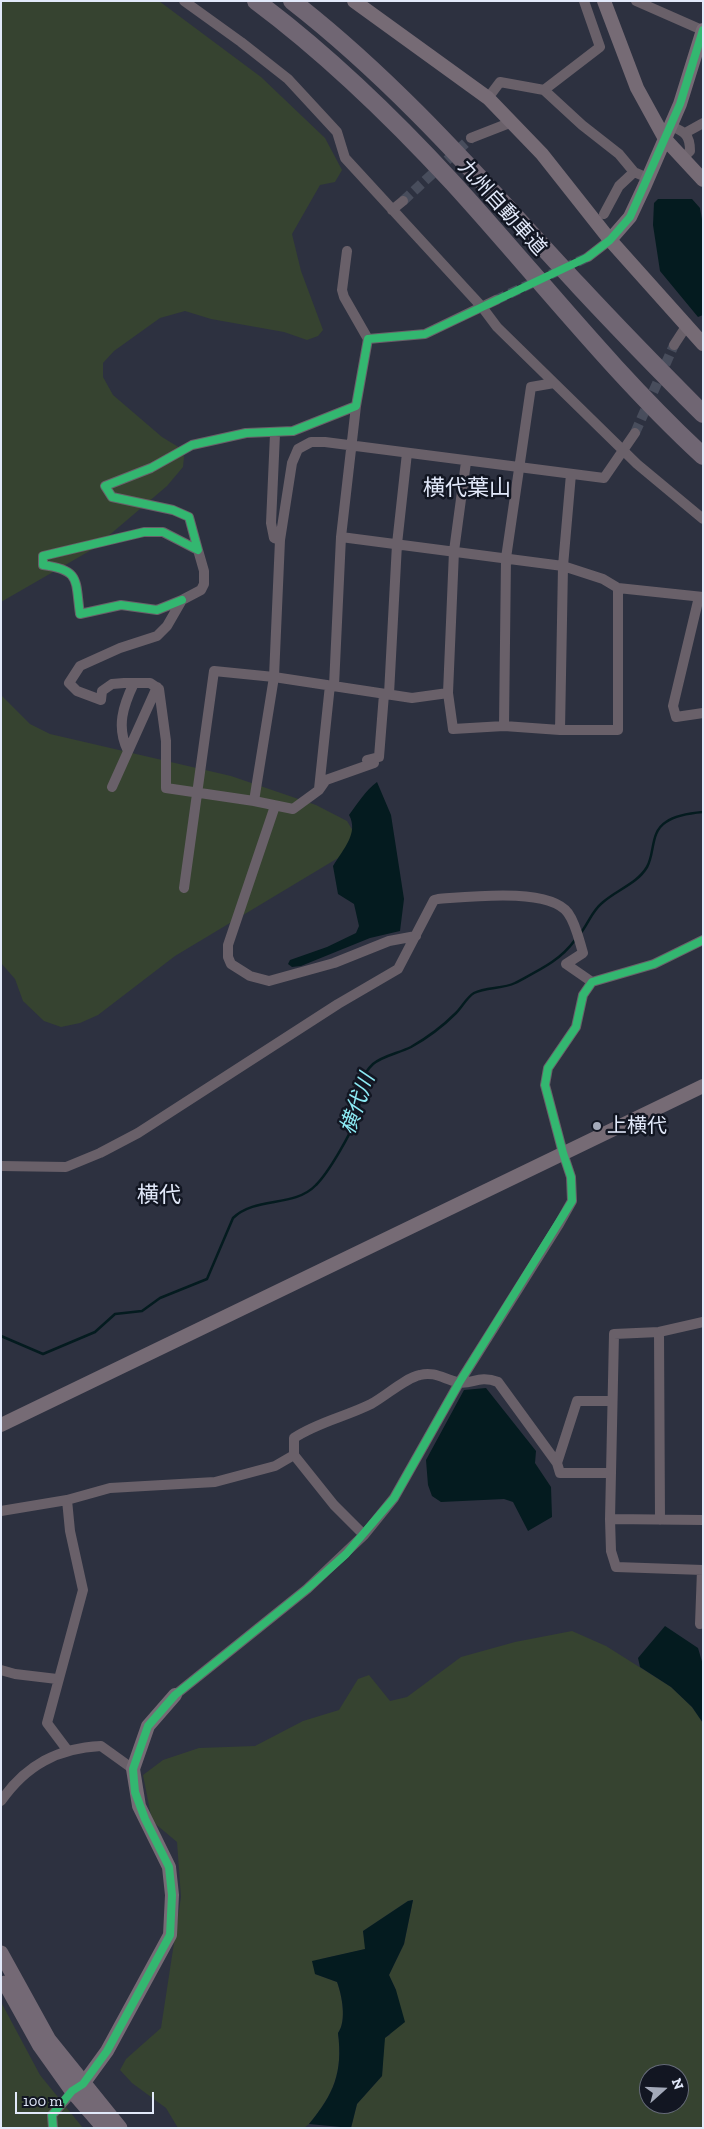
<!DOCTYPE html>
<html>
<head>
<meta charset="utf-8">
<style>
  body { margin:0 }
  #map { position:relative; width:704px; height:2129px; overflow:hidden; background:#2d3140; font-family:"Zilla Slab",serif }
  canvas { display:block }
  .frame { position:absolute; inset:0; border:2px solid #e2e9fa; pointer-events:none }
  .north { position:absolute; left:639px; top:2064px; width:50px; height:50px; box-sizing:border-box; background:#121622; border:1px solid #656a78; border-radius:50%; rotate:70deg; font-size:14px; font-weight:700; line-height:20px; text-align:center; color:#e2e9fa }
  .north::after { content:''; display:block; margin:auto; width:18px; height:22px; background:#a3a9b9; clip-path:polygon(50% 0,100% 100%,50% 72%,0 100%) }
  .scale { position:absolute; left:15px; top:2092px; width:139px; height:22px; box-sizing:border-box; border:2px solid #e2e9fa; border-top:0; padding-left:6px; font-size:15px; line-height:18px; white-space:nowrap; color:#e2e9fa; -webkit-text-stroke:4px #121622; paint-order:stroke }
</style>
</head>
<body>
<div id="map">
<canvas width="704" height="2129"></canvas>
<div class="frame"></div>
<div class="north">N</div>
<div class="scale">100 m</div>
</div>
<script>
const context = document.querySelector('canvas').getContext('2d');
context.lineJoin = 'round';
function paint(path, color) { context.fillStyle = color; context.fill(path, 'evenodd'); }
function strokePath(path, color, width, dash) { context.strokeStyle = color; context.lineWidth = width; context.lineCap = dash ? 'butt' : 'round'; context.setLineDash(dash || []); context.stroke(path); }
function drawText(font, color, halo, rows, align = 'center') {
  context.font = font + ' "Zilla Slab","Noto Sans JP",serif'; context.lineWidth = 5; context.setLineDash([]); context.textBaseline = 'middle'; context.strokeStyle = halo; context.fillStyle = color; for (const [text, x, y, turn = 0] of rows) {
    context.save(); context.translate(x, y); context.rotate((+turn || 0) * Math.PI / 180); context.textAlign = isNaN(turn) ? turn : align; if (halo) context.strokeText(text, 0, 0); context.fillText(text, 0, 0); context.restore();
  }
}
paint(new Path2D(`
  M 1,1 L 159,1 L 261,77 L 325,138 L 342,170 L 335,182 L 320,185 L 292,234 L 301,271 L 323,330 L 318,336 L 307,340 L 284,332 L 211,319 L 185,311 L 160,318 L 114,351 L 103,363 L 103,377 L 113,395 L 162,437 L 180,448 L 184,457 L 183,467 L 167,486 L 93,549 L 1,602 Z
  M 1,695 L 30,724 L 50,734 L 231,776 L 316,805 L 347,821 L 353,831 L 355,840 L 353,849 L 175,956 L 98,1015 L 80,1023 L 61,1027 L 44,1021 L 23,1001 L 15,979 L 1,963 Z
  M 572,1631 L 606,1646 L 671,1687 L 692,1707 L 703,1723 L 703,2128 L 351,2128 L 357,2104 L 382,2076 L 384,2038 L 390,2035 L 396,1990 L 389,1975 L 404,1944 L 413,1900 L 408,1901 L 363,1931 L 366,1949 L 321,1959 L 315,1974 L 337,1982 C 342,1995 347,2021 338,2033 C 343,2072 334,2094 309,2124 L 304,2128 L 178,2128 L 166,2108 L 132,2083 L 120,2070 L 126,2059 L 161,2028 L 181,1897 L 177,1842 L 152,1821 L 143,1775 L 163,1760 L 199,1748 L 255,1746 L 303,1721 L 339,1710 L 358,1679 L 369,1675 L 390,1701 L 407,1697 L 461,1657 L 515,1642 ZM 649,2074 L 679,2074 L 679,2104 L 649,2104 Z
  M 1,2002 L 40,2075 L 83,2128 L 1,2128 Z`), '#364330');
paint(new Path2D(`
  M 658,199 L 692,199 L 700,208 L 703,225 L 703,315 L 698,317 L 660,271 L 653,225 L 654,203 Z
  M 377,782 L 391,815 L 404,899 L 400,931 L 370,938 L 301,966 L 292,967 L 288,964 L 290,960 L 327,947 L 356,933 L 359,926 L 354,904 L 338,894 L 333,866 C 343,849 359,833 349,815 C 358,803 365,791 377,782 Z
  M 486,1388 L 536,1451 L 535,1463 L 551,1487 L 552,1517 L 528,1531 L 513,1502 L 504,1499 L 441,1502 L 432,1496 L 428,1485 L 426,1460 L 464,1390 Z
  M 665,1626 L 698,1648 L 703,1665 L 703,1723 L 692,1707 L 671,1687 L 640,1667 L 638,1658 Z
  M 413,1900 L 404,1944 L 389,1975 L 396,1990 L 405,2022 L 385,2038 L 382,2076 L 357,2104 L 351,2128 L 309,2124 C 334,2094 343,2072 338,2033 C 347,2021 342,1995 337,1982 L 315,1974 L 312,1961 L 365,1949 L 363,1931 L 408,1901 Z`), '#041b1f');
strokePath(new Path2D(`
  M 580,934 C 588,924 592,911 602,903 C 616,890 637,884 647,867 C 655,853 650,832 666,822 C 676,815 691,813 703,812
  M 1,1336 L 43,1354 L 95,1332 L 115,1314 L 142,1311 L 160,1298 L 207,1279 L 233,1218 C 256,1196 294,1208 316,1185 C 329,1172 350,1135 357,1117 C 363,1098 355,1081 373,1064 C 382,1056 399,1053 411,1047 C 427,1038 443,1026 456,1013 C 462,1007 467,997 474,993 C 486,987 503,989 515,983 C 537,971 559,962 575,940`), '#041b1f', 2.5);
strokePath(new Path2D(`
  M 403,201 L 471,138
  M 496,300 L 588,257
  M 635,433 L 674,345`), '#484d5c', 10, [10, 5]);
strokePath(new Path2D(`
  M 184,1 L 241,42 L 288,79 L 337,132 L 345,158 L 482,307 L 497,327 L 637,464 L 703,519
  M 636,1 L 702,30
  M 544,90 L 582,125 L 619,154 L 634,172 L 648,178
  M 488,98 L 500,82 L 544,90 L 600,47 L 584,1
  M 671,126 C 685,132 690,135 690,151 L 683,158
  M 685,133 L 703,123
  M 471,138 L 512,122
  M 392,210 L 403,201
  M 604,214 L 619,186 L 634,172
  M 347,251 L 342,290 L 344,297 L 368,339
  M 588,257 L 610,240
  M 674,345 L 687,325
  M 275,434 L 271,523 L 274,538 L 280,540
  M 466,462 L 454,551 L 448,693 L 453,729 L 504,726 L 560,730 L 618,730 L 618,588
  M 341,537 L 563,566 L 603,579 L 618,588 L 703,597
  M 198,550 L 204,571 L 204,584 L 201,590 L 182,600 L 167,626 L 157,636 L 120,648 L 80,666 L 69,683 L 77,691 L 101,700 L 102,691 L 112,684 L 124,683 L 150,683 L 159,689 L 166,741 L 166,788 L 254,801
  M 699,597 L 673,706 L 676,717 L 703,713
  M 182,600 L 157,610 L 121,605 L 80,614 C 75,580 81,570 43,565 L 43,556 L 144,532 L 163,532 L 198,550 L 189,517 L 173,510 L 112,497 L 105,486 L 151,468 L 192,445 L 246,433 L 293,431 L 356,406 L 368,339 L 425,334 L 496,300
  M 334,686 L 341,537 L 356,406
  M 389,694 L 397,544 L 407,453
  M 504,726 L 506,558 L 531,387 L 554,383
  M 560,730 L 563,566 L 571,474
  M 128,751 C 116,727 123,706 134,683
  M 367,760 L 379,757 L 384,694
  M 374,763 L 326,780 L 319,790 L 293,809 L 254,801 L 274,677 L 280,540 L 292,463 L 298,449 L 311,442 L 325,442 L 604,478 L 635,433
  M 112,787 L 157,687
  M 319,789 L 330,685
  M 275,806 L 228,945 L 228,957 L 231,964 L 250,976 L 269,981 L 334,963 L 389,941 L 416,936
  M 184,888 L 214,671 L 274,677 L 412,698 L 448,693
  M 1,1166 L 66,1167 L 100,1153 L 138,1133 L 338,1004 L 398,969 L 434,900 L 438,899 C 468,897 549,887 568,913 C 576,924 579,940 583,953 L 566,964 L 592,982
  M 703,1322 L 659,1332 L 614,1334 L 610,1519 L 611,1551 L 616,1567 L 703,1570
  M 659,1332 L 660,1520
  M 557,1463 L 577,1401 L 612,1401
  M 67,1500 L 70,1531 L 83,1590 L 47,1723 L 68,1751
  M 1,1511 L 67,1500 L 110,1488 L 215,1482 L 275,1466 L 294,1455
  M 610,1519 L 703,1520
  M 364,1535 L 334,1505 L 294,1455 L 294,1438 C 318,1422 345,1417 371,1404 C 386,1396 405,1378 420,1375 C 434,1371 444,1379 457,1382 C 471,1386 478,1374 498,1382 L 557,1463 L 560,1473 L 611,1473
  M 700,1624 L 702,1570
  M 1,1670 L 15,1674 L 57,1679
  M 175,1695 L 307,1589 L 364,1535 L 394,1498 L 459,1383 L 559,1224 L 572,1201 L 571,1177 L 563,1153 L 545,1085 L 548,1068 L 576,1027 L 583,995 L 592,982 L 654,964 L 703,940
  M 1,1801 C 26,1765 58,1748 101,1746 L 133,1769
  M 53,2128 L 52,2115 L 76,2088`), '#696069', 10);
strokePath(new Path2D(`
  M 354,1 L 488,98 L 542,154 L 610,240 L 703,344
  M 604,1 L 637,88 L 665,139 L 703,180
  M 610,240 L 630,217 L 645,185 L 680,104 L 703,30
  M 1,1425 L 703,1086
  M 83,2084 L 107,2051 L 170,1935 L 172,1895 L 169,1867 L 139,1806 L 133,1769 L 148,1726 L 175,1695`), '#766b75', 14);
strokePath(new Path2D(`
  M 1,1953 L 49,2040 L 120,2128
  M 5,1983 L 40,2046 L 72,2091 L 104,2128`), '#746975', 15);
strokePath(new Path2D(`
  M 256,1 C 327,54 393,118 453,183 C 536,274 612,372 703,456
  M 292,1 C 400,85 487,187 579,286 C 620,330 661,372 703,414`), '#706673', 18);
strokePath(new Path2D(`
  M 182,600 L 157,610 L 121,605 L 80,614 C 75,580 81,570 43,565 L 43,556 L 144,532 L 163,532 L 198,550 L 189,517 L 173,510 L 112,497 L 105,486 L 151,468 L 192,445 L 246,433 L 293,431 L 356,406 L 368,339 L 425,334 L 588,257 L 610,240 L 630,217 L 680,104 L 703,30
  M 53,2128 L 52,2115 L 72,2091 L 83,2084 L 107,2051 L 170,1935 L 172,1895 L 169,1867 L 145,1819 L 135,1792 L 133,1769 L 148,1726 L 175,1695 L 307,1589 L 346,1554 L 394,1498 L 459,1383 L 572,1201 L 571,1177 L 563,1153 L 545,1085 L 548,1068 L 576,1027 L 583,995 L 592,982 L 654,964 L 703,940`), '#33b770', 8);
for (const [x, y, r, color] of [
  [597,1126,5,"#a3a9b9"]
]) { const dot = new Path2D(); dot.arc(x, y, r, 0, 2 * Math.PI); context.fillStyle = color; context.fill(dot); strokePath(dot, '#121622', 2); }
drawText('20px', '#e2e9fa', '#121622', [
  ["九州自動車道",502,208,48]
]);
drawText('20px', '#e2e9fa', '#121622', [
  ["上横代",607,1126]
], 'left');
drawText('italic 21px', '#8ceaf4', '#121622', [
  ["横代川",358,1104,-70]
]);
drawText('22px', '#e2e9fa', '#121622', [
  ["横代葉山",467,489],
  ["横代",159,1196]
]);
</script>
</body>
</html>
